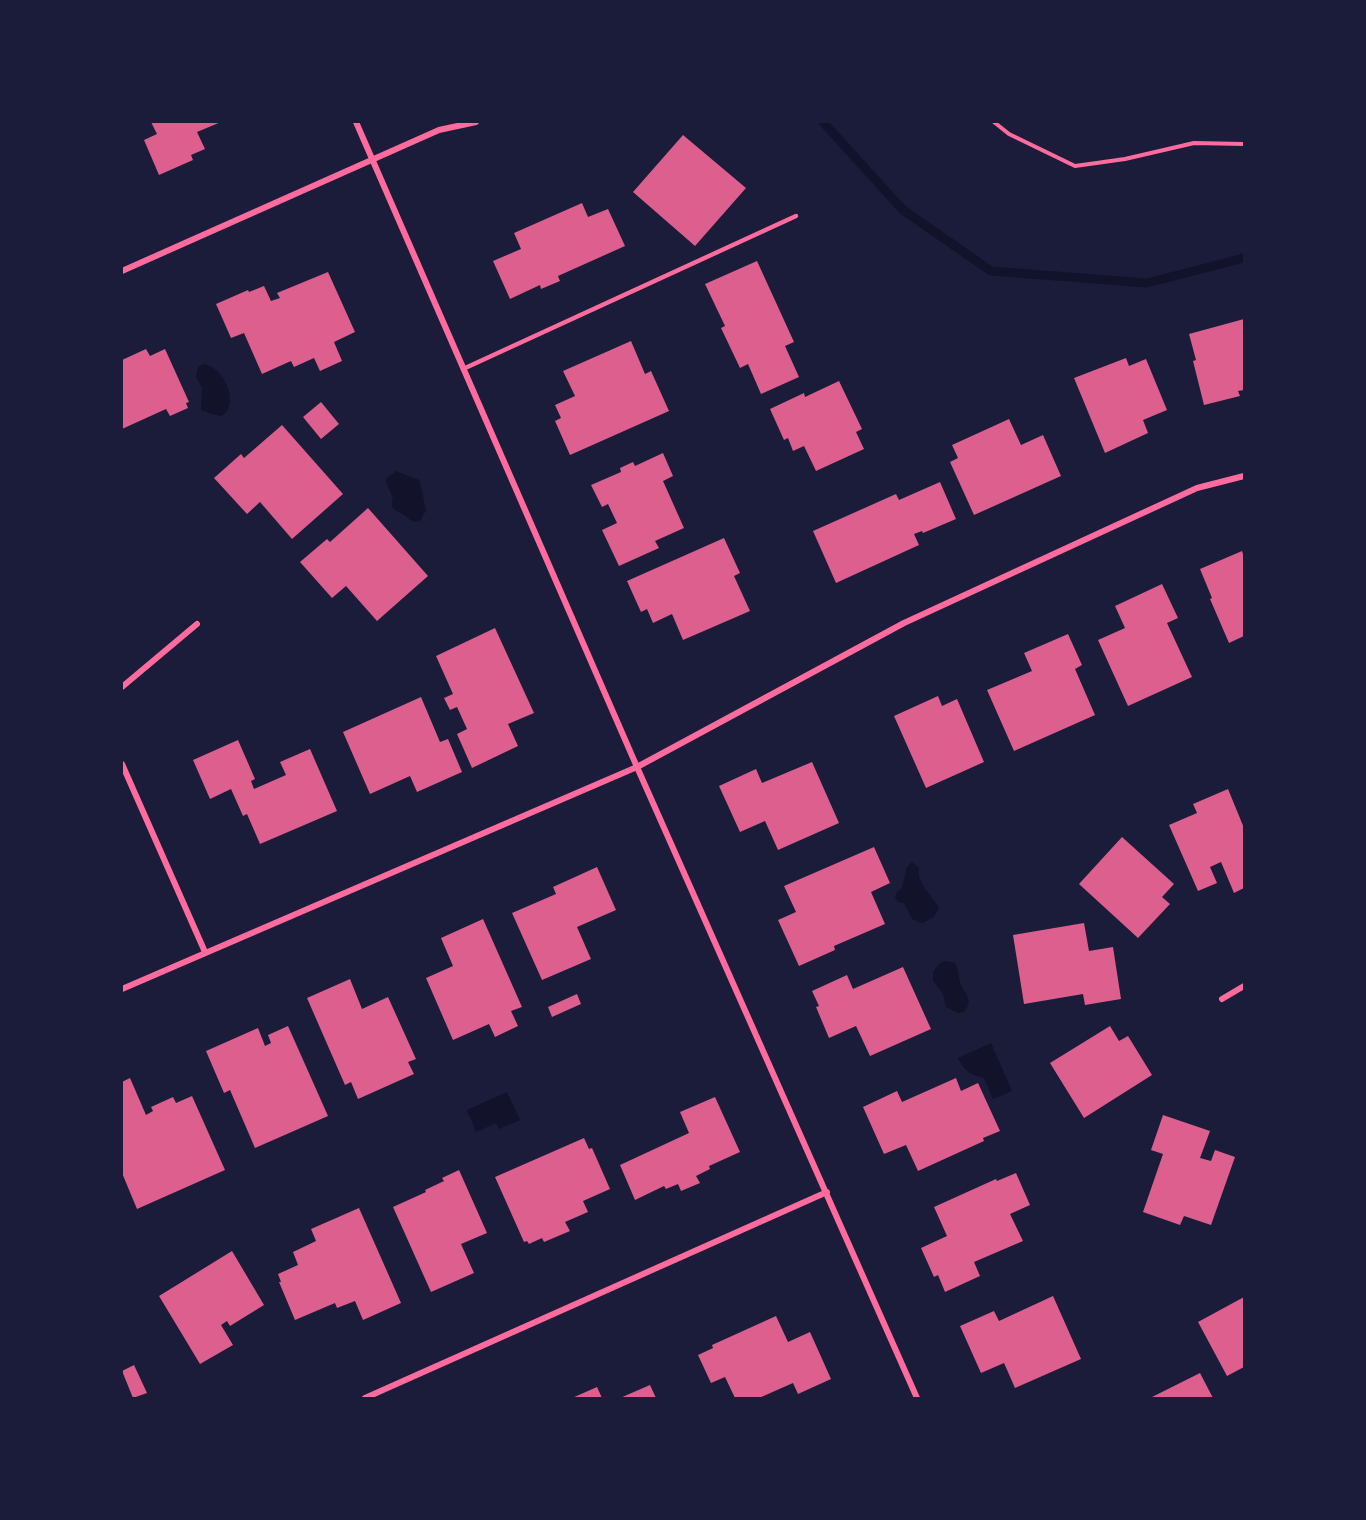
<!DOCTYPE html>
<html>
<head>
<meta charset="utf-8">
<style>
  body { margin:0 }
  #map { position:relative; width:1366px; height:1520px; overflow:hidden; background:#1b1b3a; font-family:Helvetica,sans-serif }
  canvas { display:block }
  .frame { position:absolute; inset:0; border:123px solid #1b1b3a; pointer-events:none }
</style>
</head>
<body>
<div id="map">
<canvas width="1366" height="1520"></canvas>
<div class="frame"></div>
</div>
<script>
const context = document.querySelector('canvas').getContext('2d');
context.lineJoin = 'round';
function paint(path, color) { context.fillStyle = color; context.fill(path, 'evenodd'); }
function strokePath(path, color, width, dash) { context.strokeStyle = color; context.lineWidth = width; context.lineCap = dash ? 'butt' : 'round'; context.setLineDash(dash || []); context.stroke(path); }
paint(new Path2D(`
  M 204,364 C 223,367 241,403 222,416 L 211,414 L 201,410 L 202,388 L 196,377 L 198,367 Z
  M 396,471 L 419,480 C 423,489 423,500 426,510 L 421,520 C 413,524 411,520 404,515 C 396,510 389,510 393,498 L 386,482 L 387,478 Z
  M 912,862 L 919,868 C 916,883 933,896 939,908 L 934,917 L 922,923 L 912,919 L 904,903 L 898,902 L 895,897 L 897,892 L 902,888 L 907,867 Z
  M 945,961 L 955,963 C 958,969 958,972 959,978 C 961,992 976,998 964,1012 L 958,1013 L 946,1007 L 943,994 L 933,981 L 933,972 L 940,963 Z
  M 991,1043 L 1012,1091 L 993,1099 L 984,1078 C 970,1074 964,1071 958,1058 Z
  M 507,1092 L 520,1120 L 499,1129 L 496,1123 L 476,1132 L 467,1110 Z`), '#12122b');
strokePath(new Path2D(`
  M 823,122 L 903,210 L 991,271 L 1147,283 L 1244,258`), '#12122b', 9);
paint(new Path2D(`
  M 151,122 L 221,122 L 197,132 L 205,149 L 191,155 L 193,160 L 159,175 L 144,140 L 157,134 Z
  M 683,135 L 746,188 L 695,246 L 633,192 Z
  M 582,203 L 588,217 L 608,209 L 625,246 L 558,276 L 560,281 L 541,289 L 540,285 L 510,299 L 493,261 L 521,249 L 514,233 Z
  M 757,261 L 794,342 L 785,346 L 799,377 L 761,394 L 748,364 L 740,368 L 721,328 L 725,326 L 705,284 Z
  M 328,272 L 355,332 L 334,342 L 342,361 L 320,371 L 314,358 L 294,367 L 291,361 L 262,374 L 244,333 L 231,338 L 216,304 L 248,290 L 249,292 L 264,286 L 271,301 L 280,298 L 277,293 Z
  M 1244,319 L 1244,390 L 1238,391 L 1240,396 L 1204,405 L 1193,361 L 1196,360 L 1189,334 Z
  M 631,341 L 645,374 L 651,371 L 669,411 L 570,455 L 555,421 L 561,418 L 555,405 L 575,396 L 563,371 Z
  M 146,349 L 150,356 L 165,349 L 189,402 L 186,403 L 188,408 L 170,416 L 166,409 L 122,429 L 122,360 Z
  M 1126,358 L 1129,366 L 1146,359 L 1167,410 L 1143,420 L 1148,433 L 1105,453 L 1074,378 Z
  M 839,381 L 862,429 L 856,432 L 864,449 L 816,471 L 804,446 L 793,451 L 788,438 L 784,440 L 770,409 L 804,393 L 805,397 Z
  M 321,402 L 339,424 L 321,439 L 303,417 Z
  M 1009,419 L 1021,445 L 1043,435 L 1061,476 L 974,515 L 950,462 L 958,458 L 952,445 Z
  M 282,425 L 343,494 L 292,539 L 260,502 L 247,514 L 214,478 L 241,454 L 244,458 Z
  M 663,453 L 673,476 L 663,481 L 684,528 L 655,541 L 659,548 L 619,566 L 602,530 L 617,523 L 608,504 L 602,507 L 591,485 L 621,472 L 620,468 L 633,462 L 635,466 Z
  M 940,482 L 956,519 L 923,533 L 922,531 L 914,534 L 919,545 L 836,583 L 813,531 L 896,494 L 899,500 Z
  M 368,508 L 428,576 L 377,621 L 346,586 L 332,598 L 300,562 L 327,539 L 330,542 Z
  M 724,538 L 740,573 L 734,576 L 750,611 L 683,640 L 672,614 L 653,623 L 647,609 L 641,612 L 627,581 Z
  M 1242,551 L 1244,557 L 1244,636 L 1229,643 L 1210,599 L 1212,598 L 1200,569 Z
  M 1162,584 L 1178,618 L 1167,623 L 1192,677 L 1128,706 L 1098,640 L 1125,628 L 1115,606 Z
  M 495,628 L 534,713 L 508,724 L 518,746 L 472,768 L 457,734 L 467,729 L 457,707 L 450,710 L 444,698 L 453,694 L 436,656 Z
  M 1068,634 L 1082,665 L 1075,669 L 1095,715 L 1014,751 L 987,690 L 1032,671 L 1024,653 Z
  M 938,696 L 942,706 L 957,699 L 984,762 L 926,788 L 894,716 Z
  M 421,697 L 440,742 L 448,739 L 462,772 L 417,792 L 410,776 L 370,794 L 343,732 Z
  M 238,740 L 255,779 L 251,781 L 254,789 L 286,775 L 280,762 L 310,749 L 337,811 L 260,844 L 247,814 L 243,816 L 231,789 L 210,799 L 193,760 Z
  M 812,762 L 839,823 L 778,850 L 765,821 L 740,832 L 719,786 L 756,769 L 762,783 Z
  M 1228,789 L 1244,828 L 1244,888 L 1234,893 L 1221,862 L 1210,867 L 1217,883 L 1198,891 L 1169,825 L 1197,813 L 1193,804 Z
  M 1122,837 L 1174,884 L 1162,897 L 1170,904 L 1138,938 L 1079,884 Z
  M 874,847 L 890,883 L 871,892 L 885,924 L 834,946 L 835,950 L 799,966 L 778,920 L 796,912 L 784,886 Z
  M 597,867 L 616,910 L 577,927 L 591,959 L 542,980 L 512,913 L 556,894 L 553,887 Z
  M 483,919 L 522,1007 L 511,1011 L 518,1026 L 495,1037 L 489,1024 L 453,1040 L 426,978 L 453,966 L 441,938 Z
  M 1084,923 L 1089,951 L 1113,947 L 1121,999 L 1085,1005 L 1083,994 L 1024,1004 L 1013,935 Z
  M 903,967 L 931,1029 L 870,1056 L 856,1026 L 829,1038 L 816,1007 L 819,1006 L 812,991 L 847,975 L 853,989 Z
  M 350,979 L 362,1009 L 388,997 L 416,1059 L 408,1062 L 414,1074 L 358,1099 L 351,1082 L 345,1085 L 307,998 Z
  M 577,994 L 581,1004 L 552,1017 L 548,1007 Z
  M 288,1026 L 328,1116 L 255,1148 L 230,1090 L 224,1093 L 206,1051 L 258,1028 L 265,1046 L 271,1043 L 268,1035 Z
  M 1110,1026 L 1119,1041 L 1128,1036 L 1152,1075 L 1084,1118 L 1050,1063 Z
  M 130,1078 L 146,1115 L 153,1111 L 151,1107 L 173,1097 L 176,1103 L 192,1096 L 225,1170 L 137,1209 L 122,1173 L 122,1082 Z
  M 956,1078 L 961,1091 L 978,1083 L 1000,1131 L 983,1138 L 984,1141 L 918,1171 L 906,1145 L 884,1154 L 863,1107 L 897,1091 L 902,1102 Z
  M 715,1097 L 740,1152 L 709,1166 L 710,1169 L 696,1176 L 700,1183 L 681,1191 L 678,1184 L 666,1189 L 664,1186 L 635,1200 L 620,1165 L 689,1133 L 680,1112 Z
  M 1163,1115 L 1210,1131 L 1200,1158 L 1211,1161 L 1215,1150 L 1235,1157 L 1211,1225 L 1184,1216 L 1180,1225 L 1143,1212 L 1163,1154 L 1151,1150 Z
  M 584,1138 L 589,1149 L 592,1148 L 610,1189 L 583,1201 L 588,1212 L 565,1222 L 570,1231 L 544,1242 L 542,1238 L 529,1244 L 527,1241 L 524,1242 L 495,1177 Z
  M 459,1170 L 487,1233 L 461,1244 L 474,1273 L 431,1292 L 393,1207 L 426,1192 L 425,1190 L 444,1181 L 442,1178 Z
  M 1016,1173 L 1030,1205 L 1010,1214 L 1023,1241 L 974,1262 L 980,1276 L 945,1292 L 938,1275 L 934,1277 L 921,1248 L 947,1236 L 934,1207 L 996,1179 L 997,1181 Z
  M 359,1208 L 401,1303 L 363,1320 L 355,1301 L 337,1308 L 335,1303 L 295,1320 L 279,1282 L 281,1282 L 278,1274 L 298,1265 L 293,1252 L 316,1241 L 311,1229 Z
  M 232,1251 L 264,1305 L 230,1326 L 227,1321 L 221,1325 L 233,1345 L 200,1364 L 159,1296 Z
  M 1053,1296 L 1081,1359 L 1015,1388 L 1004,1363 L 981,1373 L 960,1326 L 994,1311 L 999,1321 Z
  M 1244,1297 L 1244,1367 L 1227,1376 L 1198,1322 Z
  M 776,1316 L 788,1342 L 810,1332 L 831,1379 L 798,1394 L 793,1383 L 759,1398 L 735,1398 L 725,1377 L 711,1383 L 698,1355 L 713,1348 L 712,1345 Z
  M 134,1365 L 147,1393 L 133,1398 L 122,1371 Z
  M 1200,1373 L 1213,1398 L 1150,1398 Z
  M 650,1385 L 656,1398 L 620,1398 Z
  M 597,1387 L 602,1398 L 572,1398 Z`), '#dd5f8e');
strokePath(new Path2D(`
  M 994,122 L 1009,134 L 1075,166 L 1125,159 L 1194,143 L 1244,144`), '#ff6b9d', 4);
strokePath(new Path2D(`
  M 463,369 L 796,216`), '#ff6b9d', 4.5);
strokePath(new Path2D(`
  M 356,122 L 637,767 L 917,1398
  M 122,271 L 439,130 L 476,122
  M 122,687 L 197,624
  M 122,764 L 205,952
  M 122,989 L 637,767 L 904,623 L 1197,488 L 1244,476
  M 1222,999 L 1244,986
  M 365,1398 L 827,1192`), '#ff6b9d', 6);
</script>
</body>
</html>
